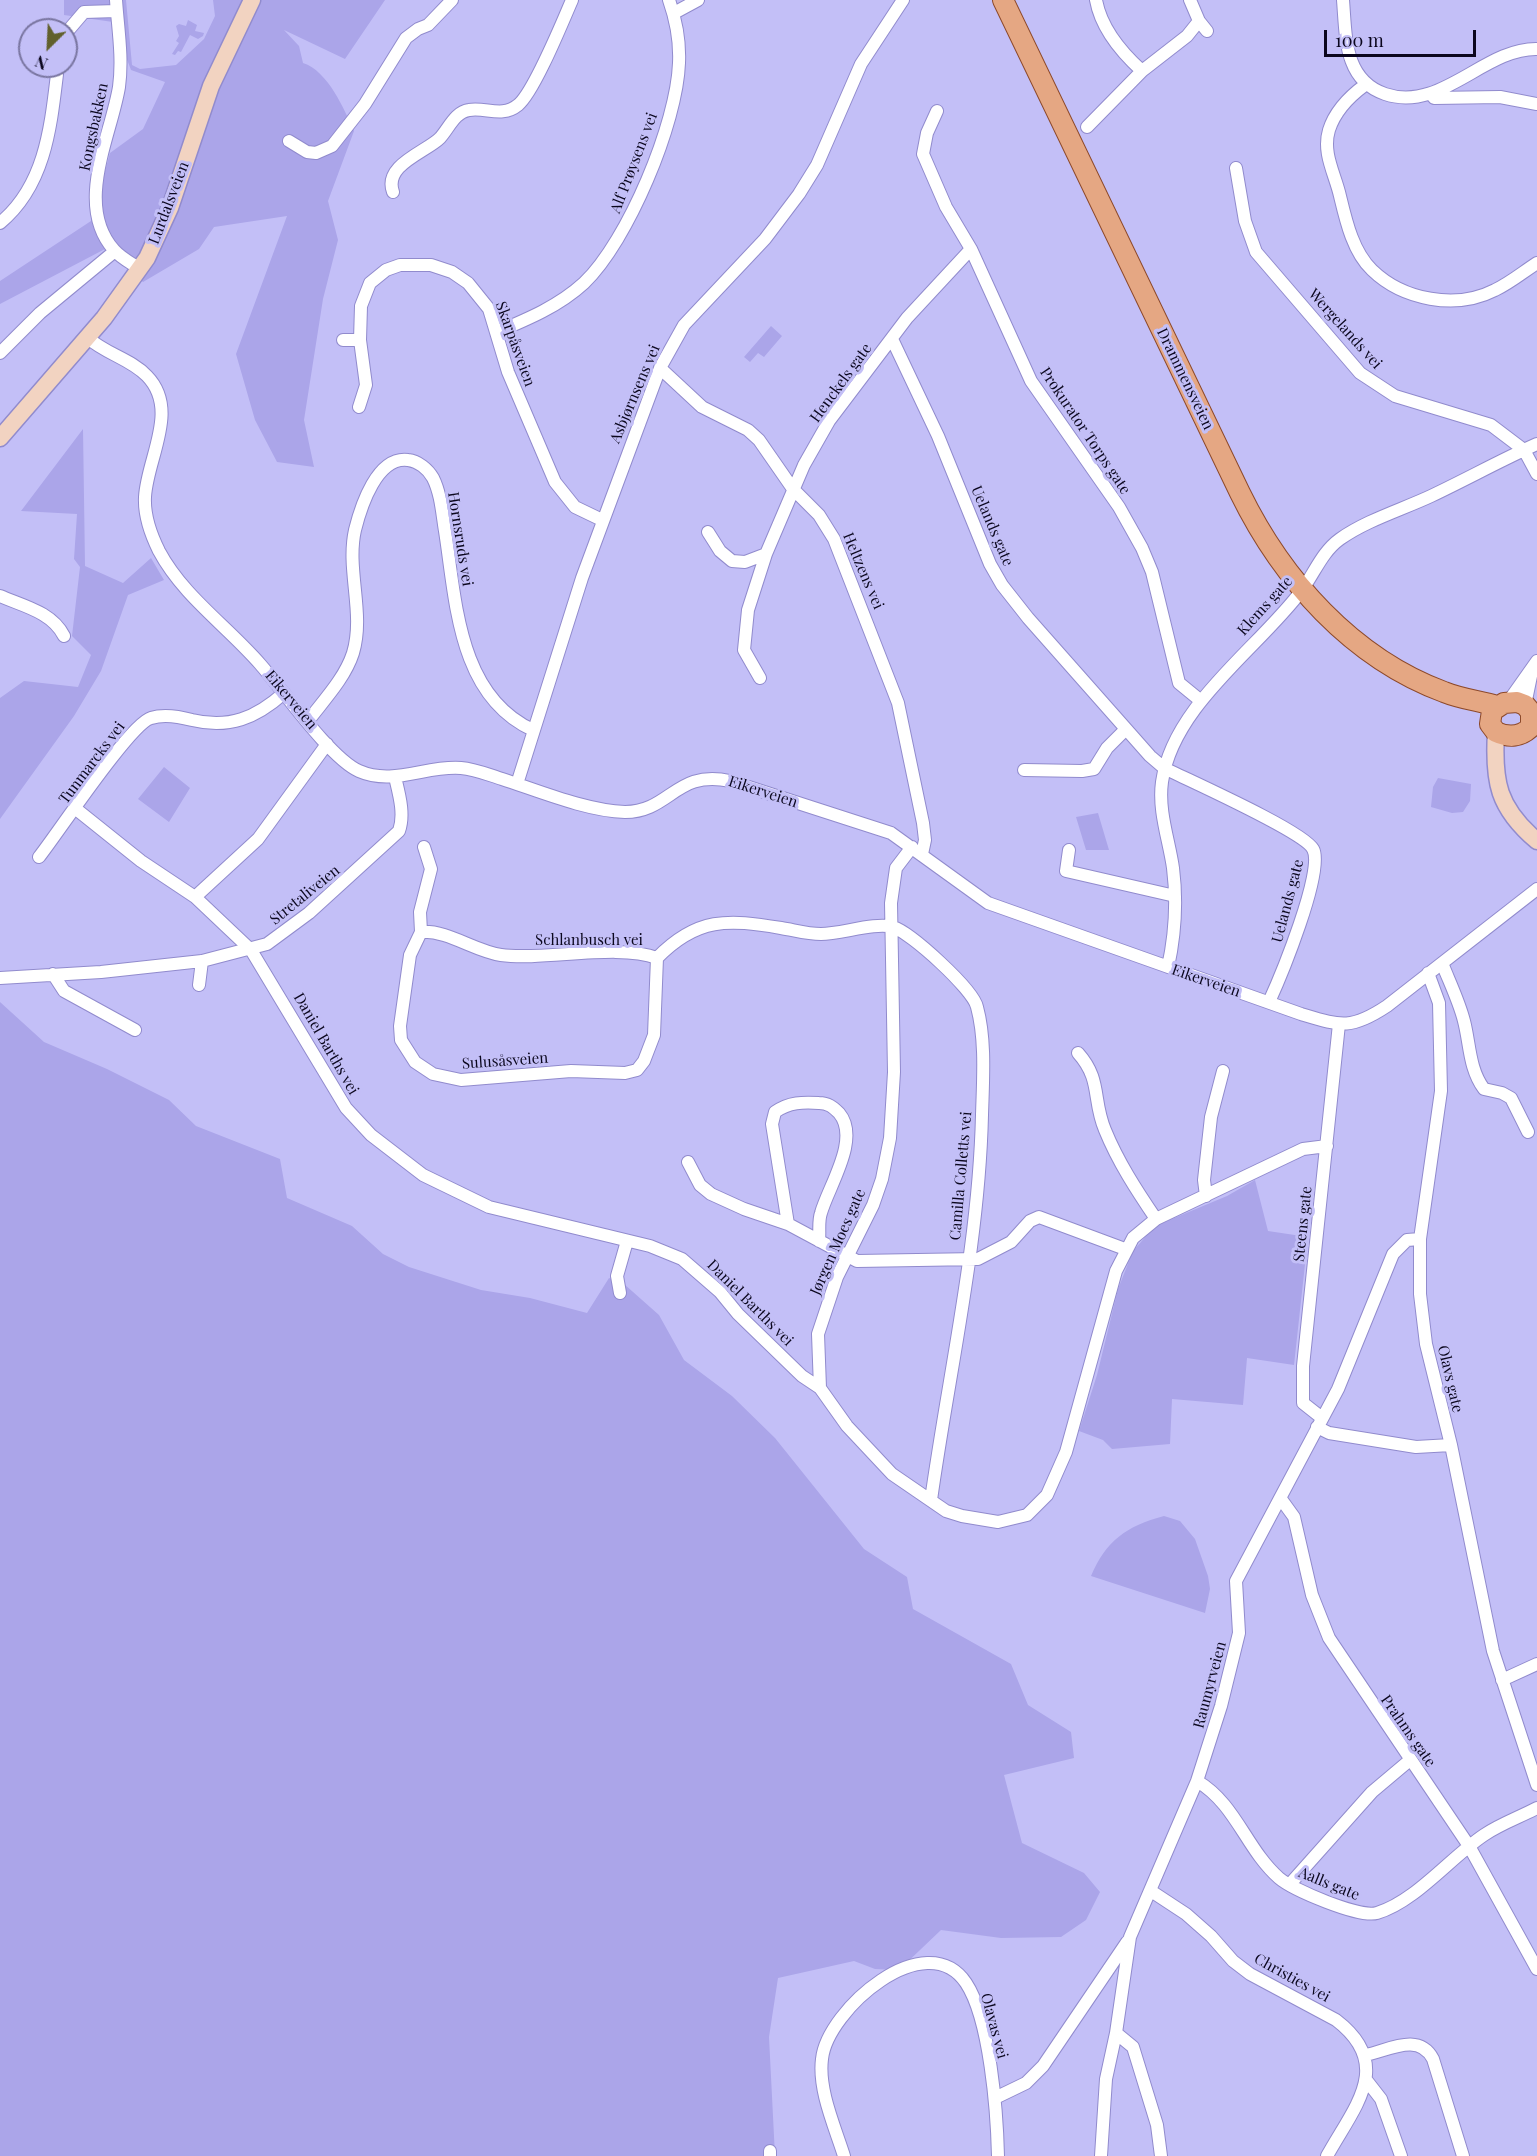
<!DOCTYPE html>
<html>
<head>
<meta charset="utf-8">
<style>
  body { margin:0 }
  #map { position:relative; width:1537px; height:2156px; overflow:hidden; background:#c3bff7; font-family:"Playfair Display",serif }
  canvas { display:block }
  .north { position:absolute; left:18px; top:18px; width:60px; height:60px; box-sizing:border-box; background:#c3bff7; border:2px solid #7975a0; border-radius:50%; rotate:204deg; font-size:16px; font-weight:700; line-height:24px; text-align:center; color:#0b071e }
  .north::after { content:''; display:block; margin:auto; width:21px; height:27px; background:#61602d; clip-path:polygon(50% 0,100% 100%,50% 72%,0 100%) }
  .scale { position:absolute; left:1324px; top:30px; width:152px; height:27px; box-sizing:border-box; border:3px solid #0b071e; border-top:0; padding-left:8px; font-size:18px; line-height:21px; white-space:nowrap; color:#0b071e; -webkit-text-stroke:4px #c3bff7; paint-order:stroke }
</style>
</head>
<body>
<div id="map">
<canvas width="1537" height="2156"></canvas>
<div class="north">N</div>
<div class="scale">100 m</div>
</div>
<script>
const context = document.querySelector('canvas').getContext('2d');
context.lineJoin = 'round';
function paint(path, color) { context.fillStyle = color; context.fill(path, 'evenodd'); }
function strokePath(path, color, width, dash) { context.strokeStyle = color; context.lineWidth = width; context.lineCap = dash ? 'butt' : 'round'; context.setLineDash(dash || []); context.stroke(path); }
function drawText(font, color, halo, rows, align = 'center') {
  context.font = font + ' "Playfair Display",serif'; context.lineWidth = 6; context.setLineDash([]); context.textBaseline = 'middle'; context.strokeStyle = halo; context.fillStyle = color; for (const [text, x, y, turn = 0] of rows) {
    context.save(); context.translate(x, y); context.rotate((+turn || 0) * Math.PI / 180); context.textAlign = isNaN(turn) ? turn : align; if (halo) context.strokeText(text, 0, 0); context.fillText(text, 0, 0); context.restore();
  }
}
paint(new Path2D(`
  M 64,0 L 126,0 L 132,65 L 140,69 L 176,65 L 204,39 L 215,16 L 213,0 L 385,0 L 345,59 L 284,30 L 299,46 L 303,63 C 328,71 344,109 354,131 L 328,201 L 338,240 L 323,299 L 304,420 L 314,467 L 277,462 L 255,420 L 236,354 L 287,216 L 214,227 L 199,249 L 143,282 L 105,249 L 0,304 L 0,281 L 91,221 L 110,153 L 143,129 L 165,82 L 131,70 L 113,22 L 64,15 Z
  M 188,20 L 197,25 L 195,31 L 204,33 L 203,36 L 198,39 L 190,35 L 181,52 L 178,51 L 175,55 L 172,54 L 179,43 L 176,41 L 179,36 L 176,26 L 179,24 L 186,26 Z
  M 771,326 L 782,336 L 764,357 L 758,353 L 750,362 L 744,357 Z
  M 83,429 L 85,566 L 123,583 L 151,558 L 164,580 L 128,595 L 101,671 L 74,716 L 0,819 L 0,698 L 24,681 L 78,687 L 91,655 L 72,636 L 80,567 L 74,559 L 77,514 L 21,511 Z
  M 164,767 L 190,788 L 169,822 L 138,799 Z
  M 1438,778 L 1471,784 L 1470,801 L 1463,812 L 1452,813 L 1431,807 L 1433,787 Z
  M 1098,813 L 1109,850 L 1086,850 L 1076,817 Z
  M 0,1002 L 44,1042 L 107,1069 L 169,1100 L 196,1126 L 280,1159 L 287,1198 L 352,1226 L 383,1254 L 409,1267 L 481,1290 L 530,1298 L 587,1313 L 609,1278 L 624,1284 L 659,1315 L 684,1360 L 732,1396 L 775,1438 L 864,1549 L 907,1577 L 913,1609 L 1011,1664 L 1028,1705 L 1071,1732 L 1074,1758 L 1004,1775 L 1022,1843 L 1084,1873 L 1100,1892 L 1086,1920 L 1061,1937 L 1001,1938 L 941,1930 L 899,1970 L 875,1969 L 854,1961 L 778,1978 L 769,2037 L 775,2156 L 0,2156 Z
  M 1255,1180 L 1268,1231 L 1308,1237 L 1294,1365 L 1247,1358 L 1243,1405 L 1172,1399 L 1170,1444 L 1112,1449 L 1103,1440 L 1079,1431 L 1097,1375 L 1118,1289 L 1133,1251 L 1155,1226 L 1227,1196 Z
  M 1164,1516 L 1180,1521 L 1195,1539 L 1208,1576 L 1210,1589 L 1205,1613 L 1091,1576 C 1106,1541 1126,1526 1164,1516 Z`), '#aba5e9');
const street = new Path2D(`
  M 116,0 C 118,29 123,58 119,87 C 111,136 74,205 114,250 C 121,258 131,263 140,269
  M 1096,0 C 1101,28 1121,52 1142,71
  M 1343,0 C 1346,37 1344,80 1385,94 C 1441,113 1484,48 1537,49
  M 674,13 L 698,0
  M 1199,21 L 1207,31
  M 66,33 L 84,12 L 116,11
  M 1365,85 C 1350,96 1335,111 1329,130 C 1322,153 1335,174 1340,196 C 1346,221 1353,252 1372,270 C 1403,300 1456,310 1495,290 C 1510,283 1523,272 1537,263
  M 1431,93 L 1434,98 L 1500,97 L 1537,104
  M 937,111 L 927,133 L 923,154 L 946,207 L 971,249 L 1031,381 L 1119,507 L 1142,548 L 1152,572 L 1179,683 L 1201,701
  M 1087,127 L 1142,71 L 1187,36 L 1199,21 L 1190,0
  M 289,141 L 307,152 L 316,153 L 332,146 L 365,104 L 406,38 L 418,29 L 428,25 L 452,0
  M 1236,168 L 1245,221 L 1256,252 L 1360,373 L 1395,396 L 1491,425 L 1524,450 L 1537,474
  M 393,192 C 383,165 426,152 440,138 C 449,128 455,112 469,110 C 486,107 502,118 518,105 C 534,92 562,23 572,0
  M 0,223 C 47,184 51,123 58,66
  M 497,332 C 528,319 559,306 584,283 C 628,241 677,123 679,63 C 680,42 676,20 669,0
  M 88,338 C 106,354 131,359 147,376 C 180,410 147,458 145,497 C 144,516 151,535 159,551 C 183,596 227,626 260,664 C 283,690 330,758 359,771 C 393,786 427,765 461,768 C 475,769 489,775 502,779 C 539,791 587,811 625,812 C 670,812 676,769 730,781 L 891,833 L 988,903 L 1301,1014 C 1341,1026 1351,1030 1387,1006 L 1537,889
  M 892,339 L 938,436 L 990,564 L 1002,585 L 1028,618 L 1150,756 L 1164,768 C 1190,781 1303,831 1313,849 C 1325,870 1280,978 1269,1002
  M 343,340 L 360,340
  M 0,353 L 40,313 L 115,251
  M 660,368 L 702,407 L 748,430 L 759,440 L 793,489 L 819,515 L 834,539 L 898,703 L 923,823 L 925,840 L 922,854
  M 359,407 L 366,385 L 360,340 L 361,306 L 370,283 L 386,270 L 400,265 L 431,265 L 452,272 L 468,283 L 489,309 L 508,372 L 555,482 L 575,507 L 602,520
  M 708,532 L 720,551 L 732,561 L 745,562 L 766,554
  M 0,596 C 23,606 52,612 64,636
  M 760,678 L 744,650 L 748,610 L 766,554 L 804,465 L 829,421 L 907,318 L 971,249
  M 1508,702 L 1537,661
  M 1525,705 L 1532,671
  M 308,721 C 324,700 345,678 353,653 C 365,613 346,570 355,530 C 361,506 377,456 408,460 C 418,461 428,469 433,478 C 441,494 442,513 445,531 C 456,601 458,696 533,730
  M 1024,770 L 1082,771 L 1094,769 L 1107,748 L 1126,729
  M 517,784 L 582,578 L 660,368 L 684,325 L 765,239 L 799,194 L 817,165 L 861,64 L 903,0
  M 76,809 L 141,861 L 195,897 L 251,950 L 346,1108 L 371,1135 L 423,1175 L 489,1207 L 650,1246 L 682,1259 L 720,1292 L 738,1314 L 802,1376 L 820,1388
  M 424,847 L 431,869 L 420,912 L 421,932 L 410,955 L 400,1026 L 401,1040 L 415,1062 L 433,1074 L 461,1080 L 571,1071 L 625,1073 L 637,1070 L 644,1061 L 654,1035 L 657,958
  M 912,847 L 896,868 L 891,903 L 894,1072 L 890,1138 L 882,1179 L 873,1205 L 837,1277 L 818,1334 L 820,1388 L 847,1426 L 892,1474 L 946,1511 L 962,1516 L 998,1522 L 1027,1515 L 1047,1495 L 1066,1452 L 1116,1271 L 1133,1238 L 1156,1219 L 1303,1149 L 1327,1146
  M 1069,850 L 1066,871 L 1175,896
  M 39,857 C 58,833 130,724 151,718 C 163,714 181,717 192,720 C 229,729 256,718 284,693
  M 195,897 L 258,839 L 327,744
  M 421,932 C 448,930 474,951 501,955 C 544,961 618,943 657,958
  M 657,958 C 697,917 728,919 781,928 C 794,930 807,934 821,934 C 841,934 875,922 893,927 C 911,933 973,989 977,1007 C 986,1040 983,1080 982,1115 C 979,1244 949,1372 931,1500
  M 1442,963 C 1449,981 1459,1001 1464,1021 C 1470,1044 1469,1069 1484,1089 L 1502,1093 L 1511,1098 L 1528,1132
  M 1168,967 C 1175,935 1177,900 1173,868 C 1169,840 1158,811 1162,782 C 1173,705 1259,648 1302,590 C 1315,572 1322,552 1340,539 C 1367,520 1401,510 1431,496 C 1467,479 1501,460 1537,444
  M 1428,973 L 1439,1003 L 1441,1091 L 1420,1239 L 1420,1294 L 1426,1344 L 1451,1445 L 1493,1651 L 1537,1785
  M 53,974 L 64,991 L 135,1030
  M 0,978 L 101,972 L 202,961 L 267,944 L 309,913 L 399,831 C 405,814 399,794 395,777
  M 199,985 L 202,961
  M 1078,1053 C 1102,1080 1092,1099 1105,1130 C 1118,1162 1137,1191 1156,1219
  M 688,1162 L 700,1185 L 711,1194 L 744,1209 L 788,1224 L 857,1261 L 978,1259 L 1011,1242 L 1030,1221 L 1039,1217 L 1125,1249
  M 1206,1196 L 1204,1180 L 1211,1117 L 1223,1071
  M 788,1224 L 772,1124 L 775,1112 C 789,1102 803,1102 819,1103 C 828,1103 833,1107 839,1113 C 861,1139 828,1187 821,1213 C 818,1221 820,1232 819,1241
  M 620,1293 L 617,1276 L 627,1241
  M 1322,1418 L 1303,1403 L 1303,1366 L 1339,1024
  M 1317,1427 L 1329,1433 L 1416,1447 L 1451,1445
  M 1281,1499 L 1294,1517 L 1312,1595 L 1329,1638 L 1469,1846 L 1537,1969
  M 1502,1680 L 1537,1664
  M 1197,1781 C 1236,1804 1246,1849 1279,1878 C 1293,1890 1359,1918 1377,1913 C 1415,1902 1451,1857 1484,1835 C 1500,1824 1520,1817 1537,1808
  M 1290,1884 L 1372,1792 L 1410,1760
  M 1151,1891 L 1186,1914 L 1211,1936 L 1233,1961 L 1250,1974 L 1336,2020 C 1395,2065 1354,2107 1327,2156
  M 1116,2033 L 1133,2047 L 1157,2125 L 1161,2156
  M 1366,2055 C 1389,2050 1419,2032 1433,2059 L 1463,2156
  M 1367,2081 L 1381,2099 L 1401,2156
  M 995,2098 L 1026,2083 L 1043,2066 L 1127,1942
  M 770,2151 L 770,2156
  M 844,2156 C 835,2127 818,2090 822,2059 C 827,2010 926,1924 966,1983 C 990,2019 997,2112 998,2156
  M 1101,2156 L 1106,2079 L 1116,2033 L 1130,1937 L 1197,1781 L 1221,1706 L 1239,1633 L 1236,1581 L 1338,1389 L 1393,1254 L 1407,1240 L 1420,1239`);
const secondary = new Path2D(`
  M 0,438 L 104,318 L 147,258 L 170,208 L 211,86 L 252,0
  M 1496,732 C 1493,782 1498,808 1537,841`);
const primary = new Path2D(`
  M 1003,0 L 1240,493 C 1282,579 1352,658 1444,692 C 1461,699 1480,701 1497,706
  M 1517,702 L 1525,705 L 1531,712 L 1531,727 C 1521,737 1509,738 1496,732 L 1490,724 L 1492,711 L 1504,703 Z`);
strokePath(street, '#918bcd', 14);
strokePath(secondary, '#918bcd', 19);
strokePath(primary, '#8d492a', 22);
strokePath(street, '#fff', 12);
strokePath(secondary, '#f2d3c1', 16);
strokePath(primary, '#e5a783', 20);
drawText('15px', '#0b071e', '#c3bff7', [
  ["Kongsbakken",94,127,-78],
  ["Alf Prøysens vei",634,163,-69],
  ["Lurdalsveien",169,203,-69],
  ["Wergelands vei",1345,329,48],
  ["Skarpåsveien",515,344,70],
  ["Drammensveien",1185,379,64],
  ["Henckels gate",841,383,-54],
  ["Asbjørnsens vei",635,394,-67],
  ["Prokurator Torps gate",1085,431,56],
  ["Uelands gate",992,526,67],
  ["Hornsruds vei",460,539,81],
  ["Heltzens vei",863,571,67],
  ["Klems gate",1265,606,-48],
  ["Eikerveien",291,700,50],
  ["Tunmarcks vei",92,763,-53],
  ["Eikerveien",763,792,18],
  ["Stretaliveien",305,895,-39],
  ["Uelands gate",1288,901,-75],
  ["Schlanbusch vei",589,940],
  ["Eikerveien",1206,981,19],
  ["Daniel Barths vei",326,1044,60],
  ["Sulusåsveien",505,1061,-4],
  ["Camilla Colletts vei",961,1176,-85],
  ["Steens gate",1303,1224,-84],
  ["Jørgen Moes gate",838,1242,-66],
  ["Daniel Barths vei",750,1303,45],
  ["Olavs gate",1450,1379,77],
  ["Raumyrveien",1210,1685,-75],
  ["Prahms gate",1408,1731,55],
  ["Aalls gate",1329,1884,22],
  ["Christies vei",1292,1978,29],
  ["Olavas vei",994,2026,75]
]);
</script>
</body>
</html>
